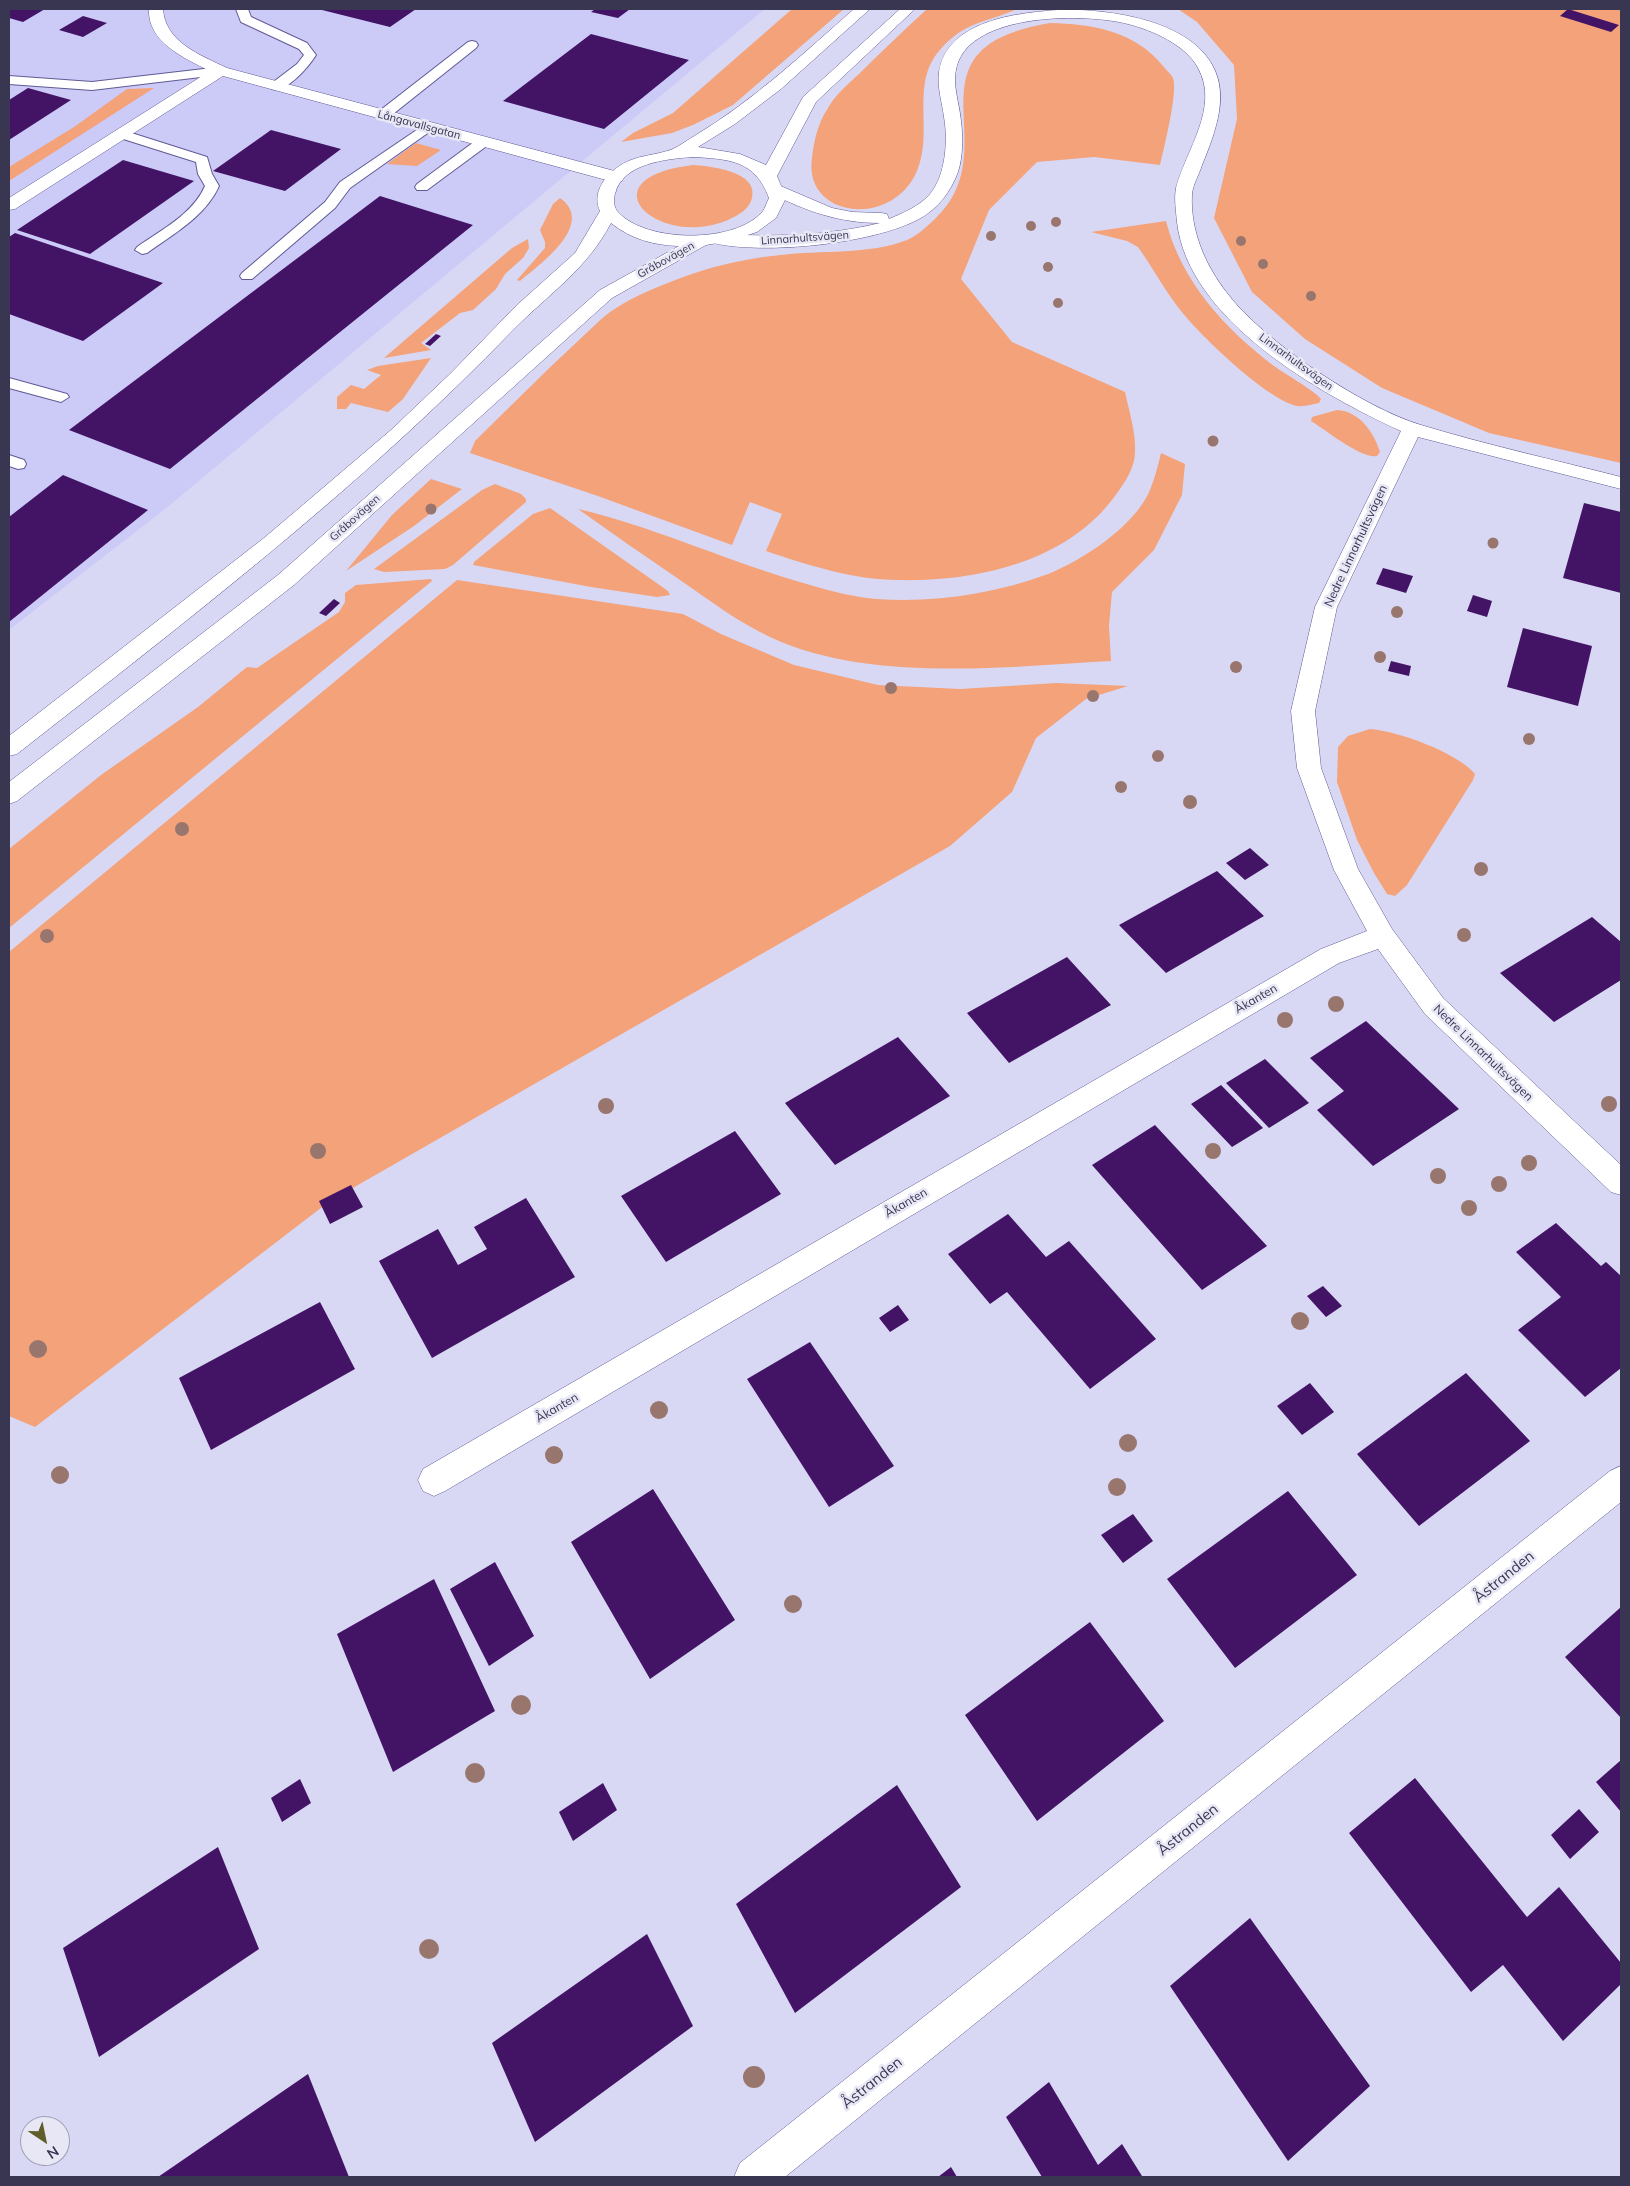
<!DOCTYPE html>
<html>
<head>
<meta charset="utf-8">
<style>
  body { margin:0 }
  #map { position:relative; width:1630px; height:2186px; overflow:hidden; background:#d9d8f4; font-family:Mulish,sans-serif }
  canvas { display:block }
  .frame { position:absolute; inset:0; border:10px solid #383651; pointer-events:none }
  .north { position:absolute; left:20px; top:2116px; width:50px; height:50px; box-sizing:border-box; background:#e7e7f5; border:1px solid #a1a0b3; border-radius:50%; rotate:146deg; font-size:14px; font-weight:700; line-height:20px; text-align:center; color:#383651 }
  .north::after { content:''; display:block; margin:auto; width:18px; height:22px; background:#5f5d2a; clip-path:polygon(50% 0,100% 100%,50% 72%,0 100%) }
</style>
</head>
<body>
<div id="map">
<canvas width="1630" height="2186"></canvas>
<div class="frame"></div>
<div class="north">N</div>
</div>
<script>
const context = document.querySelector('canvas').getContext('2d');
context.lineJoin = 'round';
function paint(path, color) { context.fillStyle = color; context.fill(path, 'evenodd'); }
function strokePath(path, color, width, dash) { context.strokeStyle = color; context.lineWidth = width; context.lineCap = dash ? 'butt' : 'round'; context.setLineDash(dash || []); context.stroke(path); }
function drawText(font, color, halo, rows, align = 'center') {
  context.font = font + ' Mulish,sans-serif'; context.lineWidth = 5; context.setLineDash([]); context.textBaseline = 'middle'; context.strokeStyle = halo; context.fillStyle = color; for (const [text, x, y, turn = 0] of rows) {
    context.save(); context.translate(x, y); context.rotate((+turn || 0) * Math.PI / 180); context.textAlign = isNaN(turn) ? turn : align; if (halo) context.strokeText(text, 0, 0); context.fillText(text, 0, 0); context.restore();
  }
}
paint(new Path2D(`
  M 9,9 L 765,9 L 164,510 L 9,630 Z`), '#cccbf8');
paint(new Path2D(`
  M 792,9 L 844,9 L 733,105 L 693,125 L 672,133 L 621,142 L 633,133 L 673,113 Z
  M 927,9 L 1017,9 C 986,23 964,21 939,51 C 910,85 934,132 917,171 C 892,229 803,218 812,158 C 814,140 818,123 828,108 C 835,95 848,84 859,74 C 881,52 904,30 927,9 Z
  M 1178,9 L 1621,9 L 1621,463 L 1489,433 L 1382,388 L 1305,339 L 1252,292 L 1214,218 L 1237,119 L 1234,65 L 1197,22 Z
  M 1050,23 C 1092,24 1135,31 1163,66 C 1166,70 1171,74 1173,78 C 1178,93 1164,147 1160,165 L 1094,157 L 1037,162 L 989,210 L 961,279 L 1012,342 L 1125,392 C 1129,411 1136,432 1135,452 C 1135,468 1124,484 1115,496 C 1067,562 976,582 898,580 C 853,580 808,565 766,551 L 782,514 L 750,502 L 732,545 L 595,495 L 470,453 L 475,441 C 509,408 542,374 577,342 C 588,332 598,321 610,312 C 634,295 664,284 692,274 C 720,264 751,258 781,255 C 819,250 870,255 907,240 C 917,236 927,226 935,219 C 1012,147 896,49 1050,23 Z
  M 154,88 L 9,181 L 9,167 L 74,127 L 127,89 Z
  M 416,143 L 441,150 L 417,166 L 387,164 Z
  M 693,165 C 709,166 759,171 752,198 C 749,210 738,215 728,220 C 657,250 583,178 693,165 Z
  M 560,198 C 597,224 538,266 520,281 L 517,280 L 545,248 L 545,242 L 540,230 L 553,204 Z
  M 1166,221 C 1181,281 1225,329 1274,366 C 1285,374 1315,391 1321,399 L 1319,403 C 1313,404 1303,407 1297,406 C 1266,399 1201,336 1181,311 C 1165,291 1153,268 1138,247 L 1127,241 L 1091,232 Z
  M 528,239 L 529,248 L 523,258 L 505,274 L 496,289 L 473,310 L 460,313 L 421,343 L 431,350 L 384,358 L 512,248 Z
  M 431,358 L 403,399 L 388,412 L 351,403 L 346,409 L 337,409 L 337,397 L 351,385 L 364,389 L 381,375 L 367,370 L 378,366 Z
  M 1337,410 C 1359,411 1374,432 1380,452 L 1377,456 C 1361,459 1326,430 1311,421 L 1312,417 Z
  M 1161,453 L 1185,464 L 1182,495 L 1154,550 L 1112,592 L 1109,626 L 1111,661 C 1005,667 868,683 770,637 C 738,622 709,600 680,580 C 646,557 612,533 578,509 C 651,526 720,558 793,580 C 820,588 849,597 877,599 C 934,603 994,594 1048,574 C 1083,560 1135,526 1150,490 C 1155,478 1158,465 1161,453 Z
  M 431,479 L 462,489 L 414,526 L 346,571 L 392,515 Z
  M 495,484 L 521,494 L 526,499 L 526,502 L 453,565 L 445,569 L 384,572 L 374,569 L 482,490 Z
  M 550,508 L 668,591 L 670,595 L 657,597 L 591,587 L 473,565 L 474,562 L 533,514 Z
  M 431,579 L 432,581 L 9,928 L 9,849 L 101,775 L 198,707 L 247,667 L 257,668 L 339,612 L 345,602 L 345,593 L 356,585 Z
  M 457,580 L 683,614 L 721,634 L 794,665 L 878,685 L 960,689 L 1057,683 L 1128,686 L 1086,699 L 1036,738 L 1012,792 L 950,846 L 330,1201 L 35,1427 L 9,1416 L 9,952 Z
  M 1370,729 C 1398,731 1458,753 1475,774 L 1473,780 L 1407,885 L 1395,896 L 1387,894 L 1374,873 L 1357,840 L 1337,782 L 1338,747 L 1348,736 Z`), '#f3a27a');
paint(new Path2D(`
  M 9,9 L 45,9 L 23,22 L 9,18 Z
  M 318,9 L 416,9 L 390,27 Z
  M 595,9 L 630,9 L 618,18 L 591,12 Z
  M 1568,9 L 1619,25 L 1611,32 L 1560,16 Z
  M 83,16 L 107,23 L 83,37 L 59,30 Z
  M 591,34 L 689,60 L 604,129 L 503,101 Z
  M 28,88 L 71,100 L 9,140 L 9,100 Z
  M 271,130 L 341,149 L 285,191 L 213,171 Z
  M 123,160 L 194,181 L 90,254 L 17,230 Z
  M 380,196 L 473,225 L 170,469 L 69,430 Z
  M 15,233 L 163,283 L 83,341 L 9,314 L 9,237 Z
  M 436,334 L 441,336 L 430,346 L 425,344 Z
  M 63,475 L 148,510 L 9,622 L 9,517 Z
  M 1584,503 L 1621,512 L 1621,593 L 1563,578 Z
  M 1383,568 L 1413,576 L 1406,593 L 1376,584 Z
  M 1473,595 L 1492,601 L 1487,617 L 1467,611 Z
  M 334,599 L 340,603 L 326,616 L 319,613 Z
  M 1523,628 L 1592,646 L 1578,706 L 1507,687 Z
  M 1391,661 L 1411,666 L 1409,676 L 1388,671 Z
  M 1250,848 L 1269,865 L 1245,880 L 1226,863 Z
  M 1217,871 L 1264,916 L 1166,973 L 1119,925 Z
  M 1592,917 L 1621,942 L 1621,980 L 1554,1022 L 1500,973 Z
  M 1067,957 L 1111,1005 L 1009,1063 L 967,1013 Z
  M 1366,1021 L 1459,1109 L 1373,1166 L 1317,1110 L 1344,1091 L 1310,1058 Z
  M 898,1037 L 950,1096 L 835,1165 L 785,1103 Z
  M 1265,1059 L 1309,1103 L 1269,1128 L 1226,1083 Z
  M 1221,1085 L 1263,1128 L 1232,1147 L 1191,1104 Z
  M 1155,1125 L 1267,1246 L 1202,1290 L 1092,1165 Z
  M 735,1131 L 781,1194 L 666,1262 L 621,1196 Z
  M 351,1185 L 363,1207 L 330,1224 L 319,1201 Z
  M 526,1198 L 575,1277 L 432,1358 L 379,1261 L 438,1229 L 458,1265 L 487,1249 L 474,1227 Z
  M 1008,1214 L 1046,1257 L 1069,1241 L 1156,1339 L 1090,1389 L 1007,1292 L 990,1304 L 948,1254 Z
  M 1556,1223 L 1601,1266 L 1606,1262 L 1621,1276 L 1621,1368 L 1585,1397 L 1518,1330 L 1561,1297 L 1516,1252 Z
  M 1323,1286 L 1342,1306 L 1326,1317 L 1307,1296 Z
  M 320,1302 L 355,1369 L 211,1450 L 179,1378 Z
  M 898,1305 L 909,1320 L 890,1332 L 879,1318 Z
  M 810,1342 L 894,1466 L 829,1507 L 747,1379 Z
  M 1466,1373 L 1530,1441 L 1419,1526 L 1357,1454 Z
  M 1310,1383 L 1334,1412 L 1302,1435 L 1277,1406 Z
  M 653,1489 L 735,1620 L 650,1679 L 571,1542 Z
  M 1288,1491 L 1357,1575 L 1235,1668 L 1167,1579 Z
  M 1133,1514 L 1153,1541 L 1123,1563 L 1101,1535 Z
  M 495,1562 L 534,1636 L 489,1666 L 450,1589 Z
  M 434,1579 L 495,1711 L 393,1772 L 337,1634 Z
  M 1621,1607 L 1621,1718 L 1565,1657 Z
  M 1090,1622 L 1164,1721 L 1037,1821 L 965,1715 Z
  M 1621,1760 L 1621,1812 L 1596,1782 Z
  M 1415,1778 L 1527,1917 L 1559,1887 L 1621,1963 L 1621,1984 L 1563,2041 L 1503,1965 L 1471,1992 L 1349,1833 Z
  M 300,1779 L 311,1803 L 282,1822 L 271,1798 Z
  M 603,1783 L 617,1810 L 573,1841 L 559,1812 Z
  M 897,1785 L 961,1887 L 795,2013 L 736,1904 Z
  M 1579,1809 L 1599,1832 L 1570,1859 L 1551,1835 Z
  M 218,1847 L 259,1949 L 99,2057 L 63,1948 Z
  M 1250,1918 L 1370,2086 L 1288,2161 L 1170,1986 Z
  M 647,1934 L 693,2026 L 535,2142 L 492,2043 Z
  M 308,2074 L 349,2177 L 158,2177 Z
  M 1049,2082 L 1098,2165 L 1122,2144 L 1142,2176 L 1042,2177 L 1006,2117 Z
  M 951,2167 L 957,2177 L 938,2177 Z`), '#431465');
const service = new Path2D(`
  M 236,9 L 248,9 L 251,17 L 307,43 L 316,55 C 309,66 288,92 272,89 L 271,86 L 272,83 L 297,64 L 304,55 L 299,49 L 241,22 Z
  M 472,41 L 476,42 L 478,45 L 476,48 L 388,118 L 378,118 L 376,115 L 378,112 L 468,42 Z
  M 221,67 L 227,71 L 226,74 L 92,90 L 9,84 L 9,76 L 92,82 Z
  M 427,123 L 432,124 L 434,127 L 432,130 L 350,188 L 335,208 L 252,279 L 242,279 L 240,276 L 242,273 L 325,202 L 340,182 Z
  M 122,130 L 207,157 L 212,174 L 219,186 C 205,217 173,234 147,253 L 142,254 L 135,250 L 137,247 C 161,230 193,214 205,186 L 198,174 L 196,162 L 117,137 L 115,134 Z
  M 483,138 L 488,139 L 490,142 L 488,145 L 427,190 L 417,190 L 415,187 L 417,184 L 478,139 Z
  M 9,378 L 67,394 L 69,397 L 61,402 L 9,388 Z
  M 9,455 L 24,460 L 26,464 L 24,468 L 18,469 L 9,466 Z`);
const minor = new Path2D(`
  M 149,9 L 163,9 C 165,42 200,55 227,68 L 622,173 L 624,177 L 622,181 L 610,181 L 223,76 L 15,209 L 9,210 L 9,198 L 210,71 C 184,58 147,42 149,9 Z
  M 1058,10 C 1120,8 1234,26 1219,112 C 1216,130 1209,148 1202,165 C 1199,175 1193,184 1192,194 C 1190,230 1205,265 1227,293 C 1263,341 1364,408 1421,425 C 1487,445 1555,460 1621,477 L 1621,489 L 1418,437 L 1337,607 L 1315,711 L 1321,768 L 1358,869 L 1392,929 L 1443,998 L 1621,1165 L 1621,1195 L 1611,1192 L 1425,1014 L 1378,949 L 1339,963 L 445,1491 L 434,1496 L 423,1491 L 418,1480 L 423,1469 L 1321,949 L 1367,931 L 1334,870 L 1297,768 L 1291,711 L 1315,607 L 1401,431 C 1320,394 1188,320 1177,222 C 1176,211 1174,198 1176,188 C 1186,150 1220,107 1198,68 C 1186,45 1152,30 1128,24 C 1085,13 980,13 959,60 C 950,81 959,99 961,121 C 963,136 963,157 958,172 C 951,191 938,209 919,219 C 873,244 763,255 713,243 L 710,239 L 713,235 L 719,234 C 773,237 827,236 880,223 C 839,223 806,211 770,193 L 768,189 L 770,185 L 776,184 L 832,208 L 852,212 L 881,213 L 887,214 L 889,219 C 903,213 920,206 930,194 C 946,175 948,140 944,117 C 942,102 937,87 939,72 C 947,20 1017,13 1058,10 Z
  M 1621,1466 L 1621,1502 L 785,2177 L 734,2177 L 740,2163 L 1610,1471 Z`);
const secondary = new Path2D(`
  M 854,9 L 870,9 L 781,89 L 735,124 L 698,147 L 740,154 L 766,165 L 803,97 L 900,9 L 915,9 L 816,102 L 777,176 L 786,198 L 776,218 L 757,232 L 729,241 L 706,245 L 612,298 L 294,585 L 17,801 L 9,804 L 9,782 L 278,575 L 600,290 L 679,246 C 653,245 631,239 611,223 C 587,269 550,293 514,329 C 362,487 189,619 17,754 L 9,756 L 9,736 L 264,538 L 391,430 L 451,373 L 517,305 L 575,253 L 600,211 C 593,196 601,181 613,171 C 632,154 652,157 673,149 C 681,145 689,139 696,135 C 754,100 804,53 854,9 ZM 692,157 C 729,159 755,160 769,198 C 767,202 765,208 763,211 C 736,244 646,243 618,212 C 614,208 613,200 615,194 C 622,163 667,159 692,157 Z`);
strokePath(service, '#5f5a95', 2);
strokePath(minor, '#5f5a95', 1);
strokePath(secondary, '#5f5a95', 1);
paint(service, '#fff');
paint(minor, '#fff');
paint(secondary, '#fff');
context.fillStyle = '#98766e';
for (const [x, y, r] of [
  [1056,222,5],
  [1031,226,5],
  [991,236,5],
  [1241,241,5],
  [1263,264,5],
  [1048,267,5],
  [1311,296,5],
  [1058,303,5],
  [1213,441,5.5],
  [431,509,5.5],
  [1493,543,5.5],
  [1397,612,6],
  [1380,657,6],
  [1236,667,6],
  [891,688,6],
  [1093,696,6],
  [1529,739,6],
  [1158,756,6],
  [1121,787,6],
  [1190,802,7],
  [182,829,7],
  [1481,869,7],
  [1464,935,7],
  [47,936,7],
  [1336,1004,8],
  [1285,1020,8],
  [1609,1104,8],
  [606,1106,8],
  [318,1151,8],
  [1213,1151,8],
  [1529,1163,8],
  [1438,1176,8],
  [1499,1184,8],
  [1469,1208,8],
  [1300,1321,9],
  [38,1349,9],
  [659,1410,9],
  [1128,1443,9],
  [554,1455,9],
  [60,1475,9],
  [1117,1487,9],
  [793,1604,9],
  [521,1705,10],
  [475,1773,10],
  [429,1949,10],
  [754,2077,11]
]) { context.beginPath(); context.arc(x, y, r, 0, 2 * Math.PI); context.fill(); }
drawText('11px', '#383651', '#e7e7f5', [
  ["Långavallsgatan",419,125,15],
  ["Linnarhultsvägen",805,238,-4],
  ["Gråbovägen",666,260,-29],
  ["Linnarhultsvägen",1296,362,36],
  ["Gråbovägen",355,518,-42]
]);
drawText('12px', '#383651', '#e7e7f5', [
  ["Nedre Linnarhultsvägen",1356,546,-65],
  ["Åkanten",1256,999,-30],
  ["Nedre Linnarhultsvägen",1483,1053,44],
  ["Åkanten",906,1203,-30],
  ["Åkanten",557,1408,-30]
]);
drawText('15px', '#383651', '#e7e7f5', [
  ["Åstranden",1504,1577,-39],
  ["Åstranden",1188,1830,-39],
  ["Åstranden",872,2083,-39]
]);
</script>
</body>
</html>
